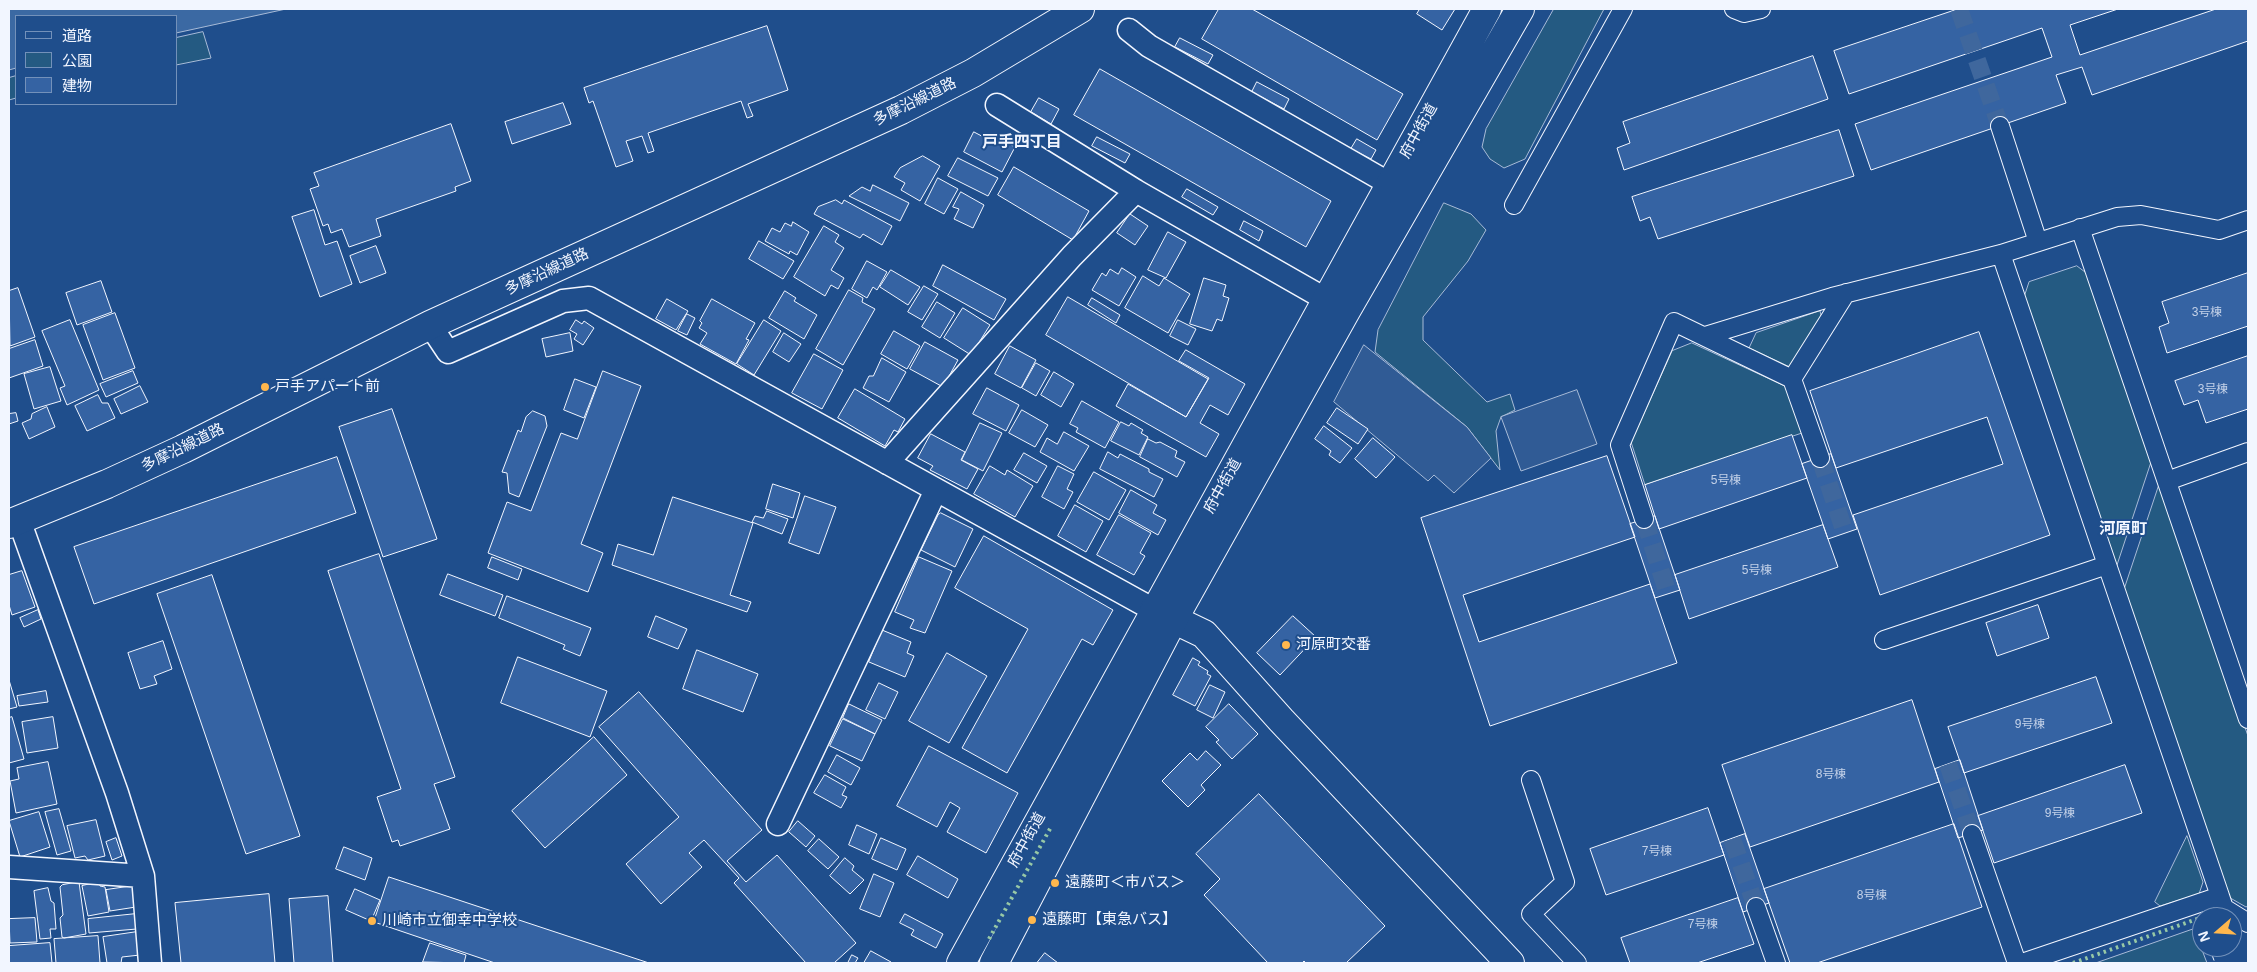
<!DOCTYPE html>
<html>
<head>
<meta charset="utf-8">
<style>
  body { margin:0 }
  #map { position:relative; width:2257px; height:972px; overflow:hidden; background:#1f4e8c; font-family:Arial,"Noto Sans JP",sans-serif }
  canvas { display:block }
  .frame { position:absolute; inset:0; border:10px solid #f2f6ff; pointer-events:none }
  .legend { position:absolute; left:15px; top:15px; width:162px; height:90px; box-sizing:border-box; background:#1f4e8c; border:1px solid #7391ba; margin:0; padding:6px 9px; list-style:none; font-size:15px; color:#f2f6ff }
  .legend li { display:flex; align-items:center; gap:10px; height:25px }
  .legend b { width:25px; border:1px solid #7391ba }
  .north { position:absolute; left:2192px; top:907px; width:50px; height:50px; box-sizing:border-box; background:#1f4e8c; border:1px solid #7391ba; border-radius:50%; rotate:251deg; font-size:14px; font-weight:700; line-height:20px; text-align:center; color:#f2f6ff }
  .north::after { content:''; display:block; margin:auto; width:18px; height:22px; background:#ffb74d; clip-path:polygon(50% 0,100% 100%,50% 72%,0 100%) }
</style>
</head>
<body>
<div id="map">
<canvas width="2257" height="972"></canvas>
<div class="frame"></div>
<ul class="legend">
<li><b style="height:6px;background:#1f4e8c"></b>道路</li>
<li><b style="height:14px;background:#245a82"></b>公園</li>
<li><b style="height:14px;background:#3563a3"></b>建物</li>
</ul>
<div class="north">N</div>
</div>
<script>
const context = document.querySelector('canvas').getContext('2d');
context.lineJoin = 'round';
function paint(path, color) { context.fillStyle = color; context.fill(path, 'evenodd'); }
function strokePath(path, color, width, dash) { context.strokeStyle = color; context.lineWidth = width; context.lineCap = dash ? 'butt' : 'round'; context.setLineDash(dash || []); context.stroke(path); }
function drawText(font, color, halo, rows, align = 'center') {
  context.font = font + ' Arial,"Noto Sans JP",sans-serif'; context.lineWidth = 4; context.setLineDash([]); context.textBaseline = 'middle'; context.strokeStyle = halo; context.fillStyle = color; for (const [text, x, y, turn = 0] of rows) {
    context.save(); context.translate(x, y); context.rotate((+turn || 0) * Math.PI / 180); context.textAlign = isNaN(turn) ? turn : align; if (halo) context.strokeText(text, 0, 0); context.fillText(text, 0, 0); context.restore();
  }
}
const green = new Path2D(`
  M 1554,9 L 1604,9 L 1525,159 L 1504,168 L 1490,159 L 1482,147 L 1486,129 Z
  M 203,32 L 211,58 L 176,65 L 176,38 Z
  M 16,76 L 16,98 L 9,100 L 9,78 Z
  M 1444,203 L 1471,214 L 1486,230 L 1468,261 L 1423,317 L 1423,340 L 1487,402 L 1510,394 L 1515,410 L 1501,417 L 1496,431 L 1500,470 L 1467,427 L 1375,352 L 1378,330 Z
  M 2077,266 L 2089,275 L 2153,456 L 2116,568 L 2024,297 L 2029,282 Z
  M 1820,311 L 1823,323 L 1794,369 L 1749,348 L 1756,333 Z
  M 1692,343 L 1787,387 L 1802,433 L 1645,485 L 1631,442 L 1672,351 Z
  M 2160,482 L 2248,736 L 2248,906 L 2246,907 L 2225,895 L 2124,590 Z
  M 2187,836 L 2203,882 L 2199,894 L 2160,906 L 2155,902 Z
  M 2194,929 L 2207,963 L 2096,963 Z`);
paint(green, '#245a82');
strokePath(green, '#a8bbd7', 1);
const parking = new Path2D(`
  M 1364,345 L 1467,427 L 1491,458 L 1454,493 L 1434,475 L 1428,481 L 1334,402 Z
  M 1577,390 L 1597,444 L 1521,471 L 1501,417 Z`);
paint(parking, '#305b95');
strokePath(parking, '#a8bbd7', 1);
const water = new Path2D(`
  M 9,9 L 286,9 L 176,33 L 176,16 L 16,16 L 16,68 L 9,70 Z`);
paint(water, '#3b69a3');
strokePath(water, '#a8bbd7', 1);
const building = new Path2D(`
  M 1219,9 L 1252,9 L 1403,94 L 1377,140 L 1202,39 Z
  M 1420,9 L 1455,9 L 1442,30 L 1417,14 Z
  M 1958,9 L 2118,9 L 2070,25 L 2080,55 L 2216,9 L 2248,9 L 2248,41 L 2092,95 L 2082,67 L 2056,75 L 2066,103 L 1871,170 L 1855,124 L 2052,57 L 2042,28 L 1849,94 L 1834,51 Z
  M 767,26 L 788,90 L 748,104 L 753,116 L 747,118 L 741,101 L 648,133 L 654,151 L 648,153 L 642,136 L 626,141 L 633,161 L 616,167 L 593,101 L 589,103 L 584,88 Z
  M 1180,38 L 1213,55 L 1208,64 L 1175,47 Z
  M 1813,56 L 1828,99 L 1624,170 L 1617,148 L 1630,143 L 1623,122 Z
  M 1100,69 L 1331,201 L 1306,247 L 1074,115 Z
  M 1257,82 L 1289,99 L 1284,109 L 1252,92 Z
  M 1039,98 L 1059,109 L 1051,124 L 1031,112 Z
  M 563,103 L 571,124 L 512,144 L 505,122 Z
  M 451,124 L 471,181 L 455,187 L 456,191 L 376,219 L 381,236 L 349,247 L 342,229 L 331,233 L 328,224 L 323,226 L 310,189 L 319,186 L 314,173 Z
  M 1839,130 L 1854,176 L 1658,239 L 1650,217 L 1640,221 L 1632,197 Z
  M 974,132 L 995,143 L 998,138 L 1015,147 L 1002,172 L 964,152 Z
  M 1097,137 L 1130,154 L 1125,163 L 1092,146 Z
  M 1357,139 L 1376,150 L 1371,159 L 1351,149 Z
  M 923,156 L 940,166 L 920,201 L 901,190 L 905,183 L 894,177 L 900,168 Z
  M 958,158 L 998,178 L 988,196 L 948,176 Z
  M 1014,167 L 1089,211 L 1073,240 L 998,195 Z
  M 938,178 L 958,189 L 944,214 L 925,204 Z
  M 873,185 L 909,203 L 900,221 L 849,196 L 862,187 L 870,191 Z
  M 1187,189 L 1218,207 L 1213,215 L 1182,197 Z
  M 961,192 L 984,205 L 973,228 L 954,219 L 959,209 L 953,207 Z
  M 836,200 L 842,204 L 844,200 L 892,226 L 882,245 L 863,234 L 860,238 L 814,214 L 818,207 Z
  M 314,210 L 325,245 L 337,241 L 352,284 L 320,297 L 292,217 Z
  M 1130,214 L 1148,226 L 1135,245 L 1117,233 Z
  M 1244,221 L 1263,231 L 1259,241 L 1240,230 Z
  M 793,222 L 809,232 L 797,255 L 790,251 L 789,254 L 765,241 L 772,228 L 780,232 L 785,223 L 791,226 Z
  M 824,226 L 839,235 L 835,242 L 844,248 L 831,270 L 844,278 L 838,289 L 831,285 L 825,296 L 794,277 Z
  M 1168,232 L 1186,242 L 1166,278 L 1148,270 Z
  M 759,241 L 794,261 L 783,279 L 749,259 Z
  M 376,246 L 386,273 L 360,283 L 350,256 Z
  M 867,261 L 887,272 L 877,290 L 873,287 L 867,298 L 852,289 Z
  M 943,265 L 1006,299 L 994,320 L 933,286 Z
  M 1122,268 L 1136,277 L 1119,306 L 1092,290 L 1102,273 L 1106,276 L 1110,269 L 1118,274 Z
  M 891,270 L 920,287 L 908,305 L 880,287 Z
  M 2248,273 L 2248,326 L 2167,353 L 2159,327 L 2169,323 L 2162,302 Z
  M 1143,276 L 1159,286 L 1164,278 L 1190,294 L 1168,333 L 1125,308 Z
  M 1204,278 L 1226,285 L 1223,296 L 1229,298 L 1222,321 L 1217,319 L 1212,331 L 1190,324 Z
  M 101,281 L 112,312 L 77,325 L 66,293 Z
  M 924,286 L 938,294 L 922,320 L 908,312 Z
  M 18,288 L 35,337 L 10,346 L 9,291 Z
  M 849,290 L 863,298 L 862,302 L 875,309 L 843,365 L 816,349 Z
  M 785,291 L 796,298 L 794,301 L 817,315 L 804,339 L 769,318 Z
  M 1068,297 L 1208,379 L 1186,417 L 1046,335 Z
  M 1092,298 L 1120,315 L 1116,323 L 1088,305 Z
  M 667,299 L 688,311 L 676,330 L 656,319 Z
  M 712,299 L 755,323 L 746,339 L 749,340 L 736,364 L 700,344 L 707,333 L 699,328 L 702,323 L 700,321 Z
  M 937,302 L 955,313 L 940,338 L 922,327 Z
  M 963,308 L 990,325 L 971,355 L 944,338 Z
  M 115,313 L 135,368 L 103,380 L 83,325 Z
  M 687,314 L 695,318 L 687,335 L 678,331 Z
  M 70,320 L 99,390 L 67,405 L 60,388 L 65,386 L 42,331 Z
  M 576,320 L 582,324 L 584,321 L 594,328 L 583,345 L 574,339 L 577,334 L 570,330 Z
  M 764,320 L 781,331 L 754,375 L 737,364 Z
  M 1178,320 L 1196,329 L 1188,345 L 1170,336 Z
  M 894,331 L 920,346 L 907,369 L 881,354 Z
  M 1979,332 L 2050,535 L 1880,595 L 1853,515 L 2003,464 L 1987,417 L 1836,468 L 1810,391 Z
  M 570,333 L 573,351 L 546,357 L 542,339 Z
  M 784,333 L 801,344 L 789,362 L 773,352 Z
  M 35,340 L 43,366 L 9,378 L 9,349 Z
  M 925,342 L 958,360 L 943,387 L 910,369 Z
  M 1010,346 L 1036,360 L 1021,388 L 995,374 Z
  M 1186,350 L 1245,384 L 1228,415 L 1210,405 L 1200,423 L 1219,434 L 1206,457 L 1116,406 L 1128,384 L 1186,417 L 1209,378 L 1179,361 Z
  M 814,354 L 843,370 L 822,409 L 792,393 Z
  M 2248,356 L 2248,409 L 2206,423 L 2198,400 L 2184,405 L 2175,381 Z
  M 882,358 L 906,372 L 889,402 L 863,388 L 869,376 L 873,376 Z
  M 1036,363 L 1050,371 L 1036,396 L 1022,388 Z
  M 50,367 L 61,401 L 34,409 L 24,374 Z
  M 133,371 L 138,383 L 106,397 L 100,384 Z
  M 603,371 L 641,386 L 581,544 L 603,553 L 588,592 L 488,553 L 507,502 L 531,511 L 561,433 L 577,439 Z
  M 1054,372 L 1074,384 L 1061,407 L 1041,395 Z
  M 575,379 L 596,387 L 584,418 L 564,410 Z
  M 140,386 L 148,402 L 121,414 L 114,399 Z
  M 987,388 L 1019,405 L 1006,431 L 973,414 Z
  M 855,389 L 905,419 L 898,432 L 894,430 L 885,446 L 838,418 Z
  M 98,395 L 102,403 L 108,403 L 115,418 L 87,431 L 75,406 Z
  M 1082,401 L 1119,422 L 1105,448 L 1076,432 L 1078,428 L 1070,424 Z
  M 47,407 L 55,427 L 29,439 L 22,423 L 31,419 L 32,414 Z
  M 1337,408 L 1368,429 L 1358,444 L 1327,423 Z
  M 392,409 L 437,539 L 383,557 L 339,427 Z
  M 1022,410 L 1048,425 L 1035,447 L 1009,433 Z
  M 533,411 L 545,416 L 547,426 L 519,497 L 509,493 L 507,473 L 502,472 L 518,430 L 521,432 L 526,417 Z
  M 16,413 L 18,421 L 9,424 L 9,414 Z
  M 1121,422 L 1129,426 L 1131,423 L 1143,430 L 1141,433 L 1148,437 L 1139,455 L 1111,441 Z
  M 980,423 L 1002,433 L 983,471 L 962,460 Z
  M 1324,426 L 1352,448 L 1340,463 L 1329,455 L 1331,451 L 1315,439 Z
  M 1064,432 L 1089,446 L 1074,471 L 1040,452 L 1047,438 L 1057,444 Z
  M 931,434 L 965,452 L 961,460 L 978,469 L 967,489 L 930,470 L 933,466 L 918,458 Z
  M 1792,435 L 1807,478 L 1659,529 L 1645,485 Z
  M 1373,438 L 1395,457 L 1376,478 L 1355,459 Z
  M 1148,439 L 1156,443 L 1160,442 L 1177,451 L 1175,457 L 1185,462 L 1177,477 L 1140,457 Z
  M 1108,452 L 1118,458 L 1120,454 L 1149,469 L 1149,472 L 1163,479 L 1154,497 L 1100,469 Z
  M 1024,453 L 1047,466 L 1037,483 L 1014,470 Z
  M 1831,454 L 1857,529 L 1828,539 L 1802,464 Z
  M 1607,456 L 1635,537 L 1463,595 L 1479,642 L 1650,584 L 1677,663 L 1490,726 L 1421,518 Z
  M 337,457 L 356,513 L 94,604 L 74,547 Z
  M 990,466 L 1005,475 L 1007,470 L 1033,486 L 1015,517 L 974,494 Z
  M 1058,466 L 1074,474 L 1067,489 L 1073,492 L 1064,509 L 1042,497 Z
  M 1094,472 L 1126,490 L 1109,520 L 1077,502 Z
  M 773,484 L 800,493 L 793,518 L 766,509 Z
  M 1131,490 L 1157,505 L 1153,513 L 1166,520 L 1158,535 L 1119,513 Z
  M 805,496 L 836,507 L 819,554 L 789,543 Z
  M 673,497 L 753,523 L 730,595 L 751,602 L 747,612 L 612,565 L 618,544 L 653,555 Z
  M 1075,505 L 1103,521 L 1086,552 L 1058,536 Z
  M 767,511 L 788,519 L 782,534 L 752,522 L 755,516 L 763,518 Z
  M 941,513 L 973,529 L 955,567 L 921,550 L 938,515 Z
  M 1119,515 L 1151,533 L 1140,553 L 1145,556 L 1134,575 L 1097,555 Z
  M 1655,516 L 1680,590 L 1655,598 L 1630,524 Z
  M 1823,525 L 1838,567 L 1689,619 L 1675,575 Z
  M 984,536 L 1113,610 L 1093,645 L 1082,639 L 1007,773 L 962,748 L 1028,629 L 955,588 Z
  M 379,554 L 455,777 L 434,784 L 450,829 L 400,846 L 398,840 L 392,842 L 377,797 L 401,789 L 328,571 Z
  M 492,557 L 522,569 L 518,580 L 488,568 Z
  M 919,557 L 952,571 L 925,633 L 910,628 L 914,620 L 895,612 Z
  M 22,571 L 35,607 L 12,615 L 9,605 L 9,575 Z
  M 448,574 L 503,595 L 495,616 L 440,595 Z
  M 212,575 L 300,836 L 246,854 L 157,594 Z
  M 507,596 L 591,628 L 580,656 L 563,649 L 565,645 L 499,618 Z
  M 2038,605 L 2049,638 L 1997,656 L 1986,623 Z
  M 38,610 L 41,619 L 24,627 L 20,618 Z
  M 656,616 L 687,629 L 678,649 L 648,637 Z
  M 1293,616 L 1316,637 L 1280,675 L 1257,653 Z
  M 882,630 L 911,642 L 907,653 L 914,656 L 905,677 L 869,662 Z
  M 163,641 L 172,669 L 154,676 L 157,684 L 140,689 L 128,653 Z
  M 697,650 L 758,674 L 743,712 L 683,689 Z
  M 947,653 L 987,676 L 949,743 L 909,721 Z
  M 518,657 L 607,691 L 590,737 L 501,703 Z
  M 1193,658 L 1200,662 L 1198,665 L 1208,671 L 1207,674 L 1211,676 L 1195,706 L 1173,695 Z
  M 2096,677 L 2112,723 L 1964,773 L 1948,727 Z
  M 9,680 L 17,707 L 9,709 Z
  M 879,683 L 898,692 L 885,719 L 866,710 Z
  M 1210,685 L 1225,692 L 1213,718 L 1197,710 Z
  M 46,691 L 48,702 L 19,706 L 17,696 Z
  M 639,692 L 762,830 L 727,861 L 746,882 L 777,855 L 856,943 L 834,963 L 806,963 L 734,883 L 739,878 L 704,840 L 689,853 L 702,867 L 661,904 L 626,864 L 679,817 L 599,727 Z
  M 1912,700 L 1939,782 L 1750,847 L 1722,765 Z
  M 849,704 L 882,720 L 875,734 L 843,718 Z
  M 1229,704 L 1258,734 L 1232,759 L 1216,742 L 1219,740 L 1206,727 Z
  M 12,717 L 24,759 L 9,763 L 9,718 Z
  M 53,717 L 58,748 L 27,753 L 22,722 Z
  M 843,719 L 875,734 L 862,761 L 830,746 Z
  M 594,737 L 627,775 L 545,848 L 512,811 Z
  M 929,746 L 1018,793 L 986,853 L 947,832 L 960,808 L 950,802 L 937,827 L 897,806 Z
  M 1206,751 L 1221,765 L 1201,785 L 1205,790 L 1188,807 L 1162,781 L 1190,753 L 1197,760 Z
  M 837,755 L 860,768 L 851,785 L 828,772 Z
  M 1960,760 L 1983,830 L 1958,838 L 1935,769 Z
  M 48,762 L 57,804 L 16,813 L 10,781 L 19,779 L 17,768 Z
  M 2125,765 L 2142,813 L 1994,863 L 1978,816 Z
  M 825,775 L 846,787 L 842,795 L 847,797 L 841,808 L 814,793 Z
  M 1259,794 L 1385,926 L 1346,963 L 1306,963 L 1304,961 L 1302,963 L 1268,963 L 1204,895 L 1220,879 L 1196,854 Z
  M 1708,808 L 1724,855 L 1606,895 L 1590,849 Z
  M 59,809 L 71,851 L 57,855 L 45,812 Z
  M 39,812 L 50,847 L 20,857 L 9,821 Z
  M 96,820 L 105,856 L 88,860 L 85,856 L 75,858 L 67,826 Z
  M 798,821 L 815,836 L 806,847 L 789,832 Z
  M 1954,824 L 1982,907 L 1817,963 L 1790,963 L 1764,889 Z
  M 857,825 L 877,834 L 869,854 L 849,845 Z
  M 1745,834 L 1769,903 L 1743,912 L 1720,843 Z
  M 116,838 L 122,856 L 112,860 L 106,842 Z
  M 881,838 L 906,849 L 897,870 L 872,859 Z
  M 819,839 L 839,857 L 828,869 L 808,851 Z
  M 344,847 L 372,858 L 365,880 L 336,869 Z
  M 918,856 L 958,879 L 948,898 L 907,875 Z
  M 845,858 L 854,866 L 852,870 L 864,880 L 850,894 L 830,876 Z
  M 874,874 L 894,883 L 880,917 L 860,909 Z
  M 389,877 L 649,963 L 495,963 L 374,922 Z
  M 79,882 L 86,934 L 64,938 L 62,937 L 60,918 L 63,915 L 60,887 L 62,885 Z
  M 99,882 L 100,886 L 105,887 L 109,912 L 88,916 L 82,886 Z
  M 133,886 L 136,907 L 110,911 L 106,890 Z
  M 48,888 L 51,901 L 54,903 L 56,929 L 50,929 L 51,938 L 40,939 L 34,891 Z
  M 355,889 L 380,900 L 371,921 L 346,910 Z
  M 269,894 L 275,963 L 181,963 L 175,903 Z
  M 328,896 L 333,963 L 294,963 L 289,899 Z
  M 1738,898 L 1754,944 L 1697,963 L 1630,963 L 1621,938 Z
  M 136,914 L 137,929 L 89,933 L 88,919 Z
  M 905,914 L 943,934 L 936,948 L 911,935 L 914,930 L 900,923 Z
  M 35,918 L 37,942 L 10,943 L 9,919 Z
  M 137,932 L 140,955 L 122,957 L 121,963 L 107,963 L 103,937 Z
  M 98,936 L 100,963 L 56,963 L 54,939 Z
  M 50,943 L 52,963 L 9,963 L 9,946 Z
  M 430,943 L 466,955 L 464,963 L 423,962 Z
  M 871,951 L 891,962 L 891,963 L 864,963 Z
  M 1045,953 L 1058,963 L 1037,963 Z
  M 852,955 L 858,958 L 855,963 L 848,963 Z`);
paint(building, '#3563a3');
strokePath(building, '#f2f6ff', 1);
strokePath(new Path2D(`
  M 1959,9 L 2000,126
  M 1820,458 L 1845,533
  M 1644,519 L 1668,594
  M 1948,764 L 1972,834
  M 1732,839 L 1756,907`), '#3f679d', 18, [18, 9]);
const pedestrian = new Path2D(`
  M 1734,9 L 1744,13 L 1761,9
  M 2000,126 L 2038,242
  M 1514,205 L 1623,9
  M 2080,228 L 2248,719
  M 2001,254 L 2220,896 L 2022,963
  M 1705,336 L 1832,297 L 2001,254 L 2117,217 L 2141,215 L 2219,230 L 2248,220
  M 1792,379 L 1846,293
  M 2167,481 L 2248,452
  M 1644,519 L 1620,445 L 1674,322 L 1792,379 L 1820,458
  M 1884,640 L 2107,565
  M 1531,780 L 1565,882 L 1531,914 L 1577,963
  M 1972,834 L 2017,963
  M 2220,896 L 2224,908 L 2248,923
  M 1756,907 L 1776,963`);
const minor = new Path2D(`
  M 1129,30 L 1149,46 L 1390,184
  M 997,105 L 1136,191 L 1341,308
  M 430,325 L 448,352 L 563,301 L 589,298 L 1154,610
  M 887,463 L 1072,256 L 1136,191
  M 19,520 L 117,793 L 143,876 L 150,963
  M 778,824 L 936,490
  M 9,867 L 143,876`);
const tertiary = new Path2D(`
  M 1154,610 L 1204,634 L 1281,720 L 1510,963`);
const primary = new Path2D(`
  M 9,524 L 107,484 L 183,449 L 430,325 L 901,110 L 973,73 L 1080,9`);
const trunk = new Path2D(`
  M 961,963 L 1487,9
  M 994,963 L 1173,620 L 1346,311 L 1520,9`);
strokePath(pedestrian, '#f2f6ff', 20);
strokePath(minor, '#f2f6ff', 25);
strokePath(tertiary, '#f2f6ff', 30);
strokePath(primary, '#f2f6ff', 30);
strokePath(trunk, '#f2f6ff', 30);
strokePath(pedestrian, '#1f4e8c', 18);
strokePath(minor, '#1f4e8c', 22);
strokePath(tertiary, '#1f4e8c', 28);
strokePath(primary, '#1f4e8c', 28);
strokePath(trunk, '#1f4e8c', 28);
strokePath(new Path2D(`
  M 989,939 L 1051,827
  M 2073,963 L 2197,919 L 2202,920`), '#97c8a6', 4, [2.5, 4]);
strokePath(new Path2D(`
  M 2209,947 L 2215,963`), '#f2f6ff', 1, [6, 2.5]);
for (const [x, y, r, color] of [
  [265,387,5,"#ffb74d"],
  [1286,645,5,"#ffb74d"],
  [1055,883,5,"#ffb74d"],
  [1032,920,5,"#ffb74d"],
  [372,921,5,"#ffb74d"]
]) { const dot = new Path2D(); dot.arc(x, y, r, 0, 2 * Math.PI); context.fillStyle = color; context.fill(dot); strokePath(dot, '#1f4e8c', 2); }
drawText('12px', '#c3d1e8', null, [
  ["3号棟",2207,313],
  ["3号棟",2213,390],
  ["5号棟",1726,481],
  ["5号棟",1757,571],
  ["9号棟",2030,725],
  ["8号棟",1831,775],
  ["9号棟",2060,814],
  ["7号棟",1657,852],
  ["8号棟",1872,896],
  ["7号棟",1703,925]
]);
drawText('15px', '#f2f6ff', '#1f4e8c', [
  ["多摩沿線道路",915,102,-26],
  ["府中街道",1419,131,-61],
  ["多摩沿線道路",547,272,-25],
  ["多摩沿線道路",183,448,-26],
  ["府中街道",1223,486,-61],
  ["府中街道",1027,840,-61]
]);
drawText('15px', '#f2f6ff', '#1f4e8c', [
  ["戸手アパート前",275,387],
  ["河原町交番",1296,645],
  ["遠藤町＜市バス＞",1065,883],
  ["遠藤町【東急バス】",1042,920],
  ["川崎市立御幸中学校",382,921]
], 'left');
drawText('bold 16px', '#f2f6ff', '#1f4e8c', [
  ["戸手四丁目",1022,143],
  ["河原町",2123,530]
]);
</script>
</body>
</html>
